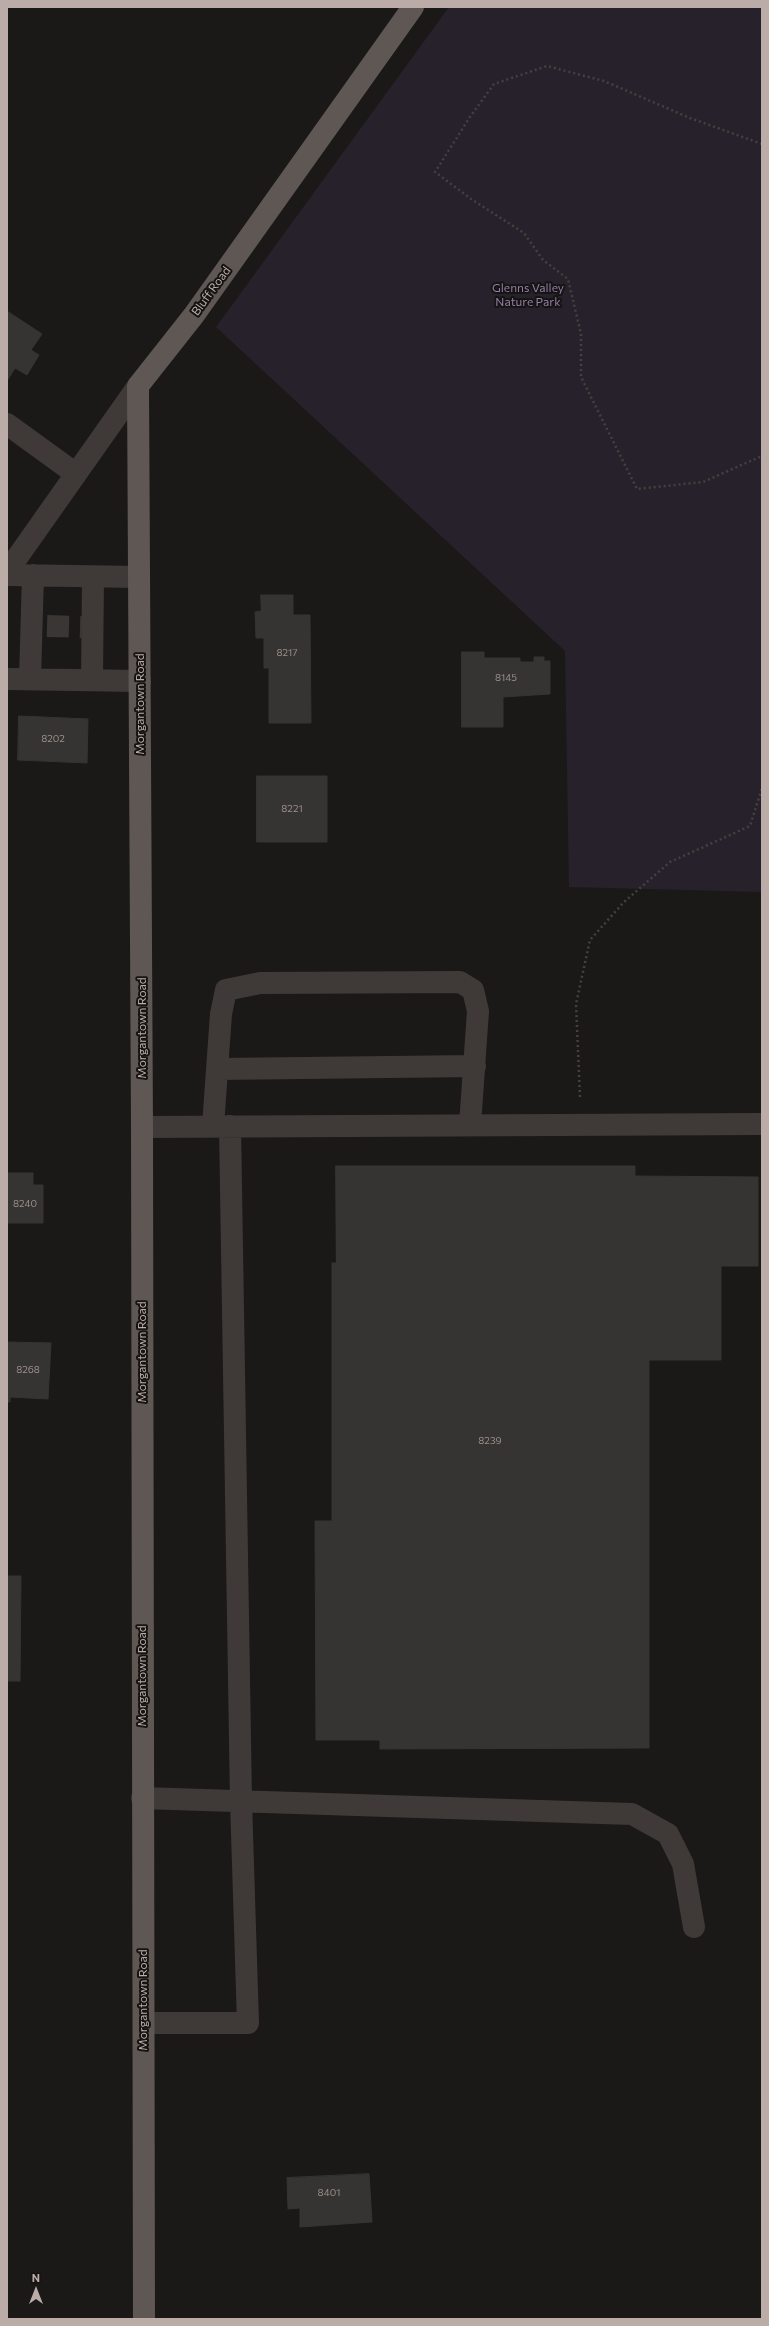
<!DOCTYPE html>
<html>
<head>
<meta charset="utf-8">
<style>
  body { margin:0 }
  #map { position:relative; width:769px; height:2326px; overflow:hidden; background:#1a1917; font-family:Commissioner,sans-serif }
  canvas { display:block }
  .frame { position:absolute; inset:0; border:8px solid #bbaca8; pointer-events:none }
  .north { position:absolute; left:16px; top:2270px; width:40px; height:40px; -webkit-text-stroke:3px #151412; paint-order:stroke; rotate:0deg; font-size:11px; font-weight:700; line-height:16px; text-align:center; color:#bbaca8 }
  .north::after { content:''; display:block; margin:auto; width:14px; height:18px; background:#bbaca8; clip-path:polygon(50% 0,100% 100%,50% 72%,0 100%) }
</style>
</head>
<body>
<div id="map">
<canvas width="769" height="2326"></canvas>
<div class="frame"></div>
<div class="north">N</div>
</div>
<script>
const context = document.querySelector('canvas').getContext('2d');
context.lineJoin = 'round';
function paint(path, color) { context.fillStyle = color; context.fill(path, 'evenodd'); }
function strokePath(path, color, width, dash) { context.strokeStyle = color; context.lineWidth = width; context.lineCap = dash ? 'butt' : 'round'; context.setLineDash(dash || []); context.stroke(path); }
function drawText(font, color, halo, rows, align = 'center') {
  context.font = font + ' Commissioner,sans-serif'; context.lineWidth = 4; context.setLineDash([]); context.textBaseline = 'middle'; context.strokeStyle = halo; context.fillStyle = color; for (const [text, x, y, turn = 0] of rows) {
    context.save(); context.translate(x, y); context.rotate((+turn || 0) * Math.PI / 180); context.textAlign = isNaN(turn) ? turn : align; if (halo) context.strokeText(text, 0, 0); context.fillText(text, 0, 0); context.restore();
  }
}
paint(new Path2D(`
  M 449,7 L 762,7 L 762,892 L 569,887 L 565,651 L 216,327 Z`), '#27212b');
const building = new Path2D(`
  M 7,311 L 42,334 L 31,350 L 39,355 L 27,375 L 15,368 L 7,381 Z
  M 261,595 L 293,595 L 293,615 L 310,615 L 311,723 L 269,723 L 269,668 L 264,668 L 264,638 L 256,638 L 255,612 L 261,611 Z
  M 462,652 L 484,652 L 484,658 L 520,658 L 520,662 L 534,662 L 534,657 L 544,657 L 544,661 L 550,661 L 550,694 L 503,697 L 503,727 L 462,727 Z
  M 19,716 L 88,719 L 87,763 L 18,760 Z
  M 257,776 L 327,776 L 327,842 L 257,842 Z
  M 336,1166 L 635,1166 L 635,1176 L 758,1177 L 758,1266 L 721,1266 L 721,1360 L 649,1360 L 649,1748 L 380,1749 L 380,1740 L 316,1740 L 315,1521 L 332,1521 L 332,1263 L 336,1263 Z
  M 7,1173 L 33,1173 L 33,1185 L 43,1185 L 43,1223 L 7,1223 Z
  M 7,1342 L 51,1343 L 48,1399 L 10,1397 L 10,1402 L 7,1402 Z
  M 7,1576 L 21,1576 L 20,1681 L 7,1681 Z
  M 369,2174 L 372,2222 L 300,2227 L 300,2208 L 288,2209 L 287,2178 Z`);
paint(building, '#363432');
strokePath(building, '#363431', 1);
strokePath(new Path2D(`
  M 47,626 L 82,627`), '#3a3634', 22, [22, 11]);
strokePath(new Path2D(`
  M 762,144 L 690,118 L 604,81 L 547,66 L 494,84 L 470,117 L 435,172 L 471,199 L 524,233 L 543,260 L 568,279 L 581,334 L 581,377 L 637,489 L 703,482 L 762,456
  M 580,1097 L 576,1004 L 590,940 L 624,902 L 670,862 L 750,826 L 762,788`), '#46403e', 2.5, [2, 3]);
strokePath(new Path2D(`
  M 7,424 L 76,474
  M 7,572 L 138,386
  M 7,575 L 139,577
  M 7,679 L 140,681
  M 30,679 L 33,575
  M 92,680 L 93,577
  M 218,1069 L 475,1066
  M 213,1126 L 221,1014 L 226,990 L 260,983 L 460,982 L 473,990 L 478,1011 L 470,1125
  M 142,1127 L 762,1124
  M 142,1798 L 632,1814 L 668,1834 L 683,1864 L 694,1927
  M 144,2023 L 248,2023 L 241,1801 L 230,1126`), '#3f3a38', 22);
strokePath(new Path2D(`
  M 144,2319 L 142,1127 L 138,386 L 194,315 L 413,7`), '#5f5754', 22);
drawText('10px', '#9a8e8a', null, [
  ["8217",287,653],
  ["8145",506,678],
  ["8202",53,739],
  ["8221",292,809],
  ["8240",25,1204],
  ["8268",28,1370],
  ["8239",490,1441],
  ["8401",329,2193]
]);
drawText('12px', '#947ea8', '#151412', [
  ["Glenns Valley",528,288],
  ["Nature Park",528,302]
]);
drawText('12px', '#bbaca8', '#151412', [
  ["Bluff Road",211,291,-54],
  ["Morgantown Road",140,704,-90],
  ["Morgantown Road",142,1028,-90],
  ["Morgantown Road",142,1352,-90],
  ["Morgantown Road",142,1676,-90],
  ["Morgantown Road",143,2000,-90]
]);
</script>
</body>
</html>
